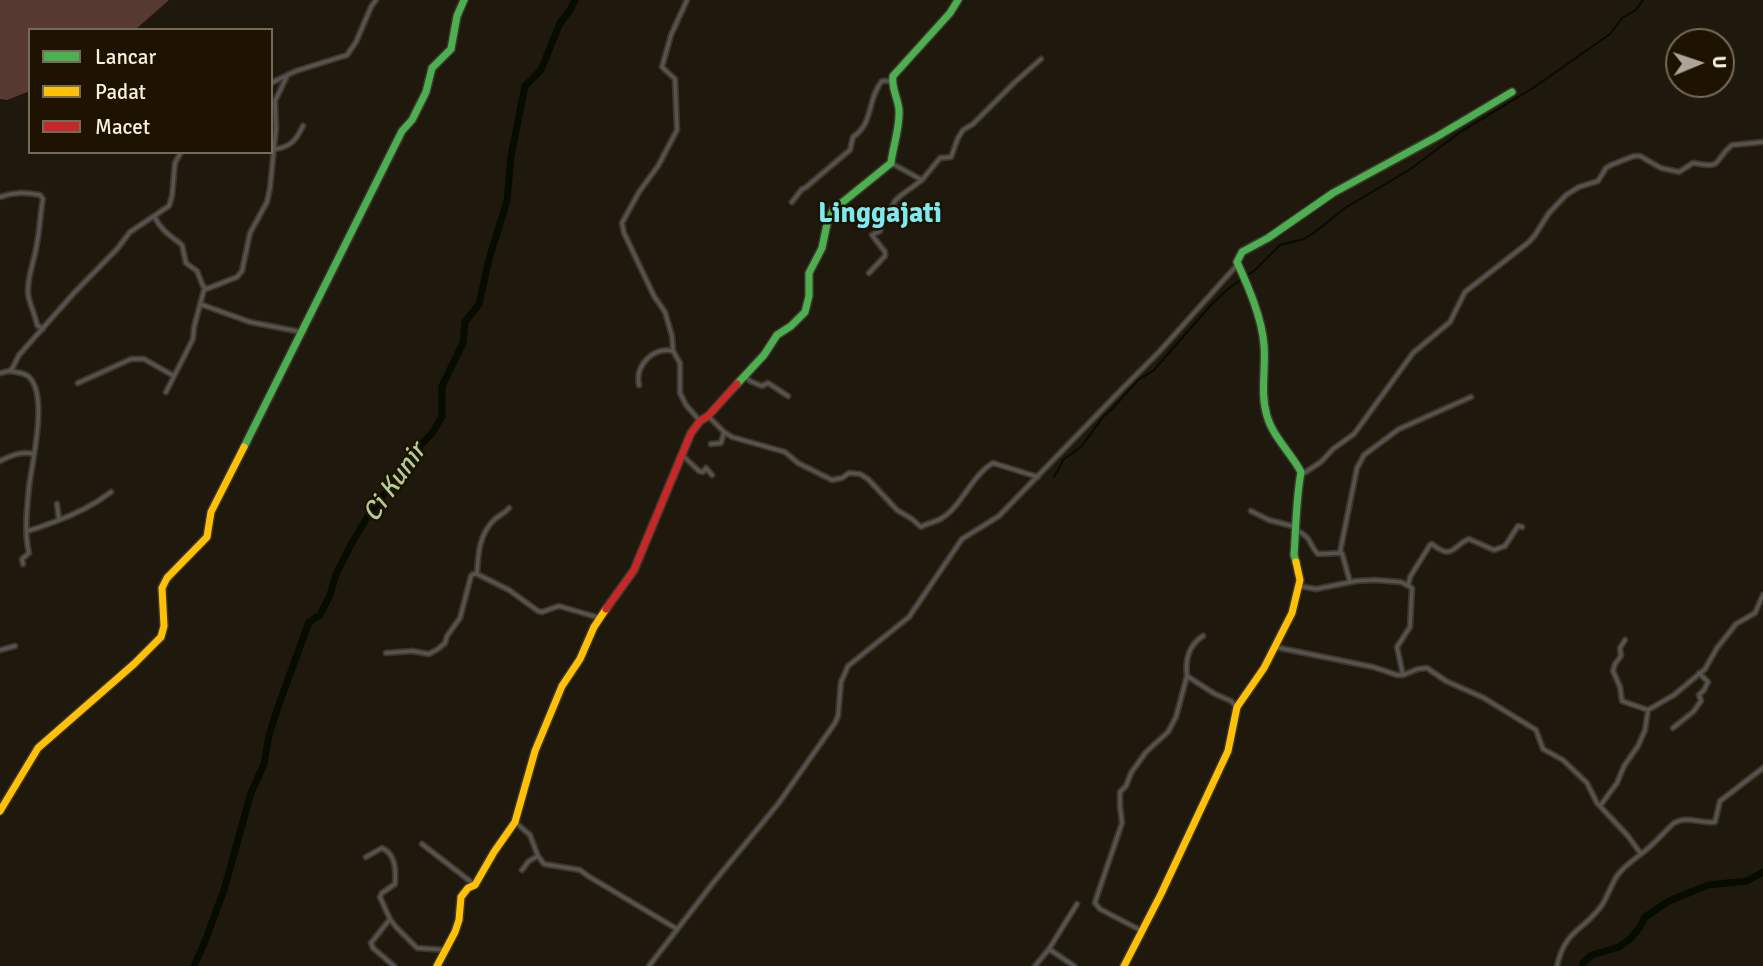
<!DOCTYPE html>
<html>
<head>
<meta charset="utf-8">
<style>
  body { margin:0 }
  #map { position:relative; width:1763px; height:966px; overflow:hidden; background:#1f190d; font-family:Signika,sans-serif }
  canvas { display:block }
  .legend { position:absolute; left:28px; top:28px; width:245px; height:126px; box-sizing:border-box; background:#1e1200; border:2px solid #756b5b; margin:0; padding:9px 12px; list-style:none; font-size:21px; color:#f8f1e3 }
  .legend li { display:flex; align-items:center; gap:14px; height:35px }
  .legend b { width:35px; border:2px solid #756b5b }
  .north { position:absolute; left:1665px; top:28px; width:70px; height:70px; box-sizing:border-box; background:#1e1200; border:2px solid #756b5b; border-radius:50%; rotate:88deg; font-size:19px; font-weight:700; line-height:28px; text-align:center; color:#f8f1e3 }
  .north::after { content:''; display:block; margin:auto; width:24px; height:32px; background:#aca598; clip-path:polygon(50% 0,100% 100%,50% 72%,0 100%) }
</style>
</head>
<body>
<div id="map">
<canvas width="1763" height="966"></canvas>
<ul class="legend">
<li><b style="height:9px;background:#4caf50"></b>Lancar</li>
<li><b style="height:9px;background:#ffc107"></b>Padat</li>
<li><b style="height:9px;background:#c62828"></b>Macet</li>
</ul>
<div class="north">U</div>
</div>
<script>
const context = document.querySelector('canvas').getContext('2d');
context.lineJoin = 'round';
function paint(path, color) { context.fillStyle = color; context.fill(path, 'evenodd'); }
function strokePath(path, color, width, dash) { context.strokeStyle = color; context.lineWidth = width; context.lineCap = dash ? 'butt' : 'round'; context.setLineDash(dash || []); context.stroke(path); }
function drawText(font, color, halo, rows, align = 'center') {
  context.font = font + ' Signika,sans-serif'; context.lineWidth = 5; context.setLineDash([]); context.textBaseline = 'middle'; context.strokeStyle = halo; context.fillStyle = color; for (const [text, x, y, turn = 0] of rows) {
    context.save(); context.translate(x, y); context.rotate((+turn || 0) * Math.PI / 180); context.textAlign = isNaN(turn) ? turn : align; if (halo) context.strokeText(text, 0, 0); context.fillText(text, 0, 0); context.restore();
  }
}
paint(new Path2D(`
  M 0,0 L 169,0 L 135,30 L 30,30 L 30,91 L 7,100 L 0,99 Z`), '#563930');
strokePath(new Path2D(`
  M 1054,477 L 1064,459 L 1081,447 L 1103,417 L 1112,409 L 1138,380 L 1153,371 L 1211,305 L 1229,288 L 1255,270 L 1280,245 L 1304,239 L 1315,232 L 1345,208 L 1409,170 L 1459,133 L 1533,88 L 1610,34 L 1622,18 L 1636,10 L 1643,0`), '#060c01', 2);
strokePath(new Path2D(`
  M 194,966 L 204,944 L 224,890 L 251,793 L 264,764 L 269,735 L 278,707 L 309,622 L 320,615 L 330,595 L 336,574 L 353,541 L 370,513 L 420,446 L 433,432 L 442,416 L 442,386 L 463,343 L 465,322 L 479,304 L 489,259 L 507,201 L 511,156 L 525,86 L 541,70 L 560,23 L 570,10 L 575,0
  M 1582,966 L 1584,962 L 1592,955 L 1619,947 L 1630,939 L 1640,927 L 1645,917 L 1669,901 L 1708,885 L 1747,881 L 1763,872`), '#060c01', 7);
const street = new Path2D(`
  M 687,0 L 671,35 L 662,67 L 675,79 L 677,130 L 658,166 L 639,192 L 622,223 L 624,233 L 654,296 L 665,312 L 672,336 L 673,351 L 680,363 L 680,393 L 686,405 L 700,421
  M 271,83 L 296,71 L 347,55 L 356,42 L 371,7 L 376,0
  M 275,149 C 291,147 296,140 303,126
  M 891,163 L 922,180
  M 0,197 C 14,192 25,192 40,195 L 43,199 C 40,213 40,229 37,243 C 35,260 27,276 28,293 C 29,304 35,313 37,325 L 43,329
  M 792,202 L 802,189 L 805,188 L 850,150 L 853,137 C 874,123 867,99 882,81 L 891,81
  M 155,218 C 162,231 171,236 182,245 L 186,263 L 197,271 L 203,286 L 206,288
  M 869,273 L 885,256 L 885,252 L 872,235 L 880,231 L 882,224 L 895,201 L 900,196 L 922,180 L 940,158 L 951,157 L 958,138 L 963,130 L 973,124 L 1015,82 L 1041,59
  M 200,304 L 250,322 L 301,332
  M 10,371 C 17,372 26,373 30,378 C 48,398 32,462 29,487 C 27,508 24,532 29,553 L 22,559 L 23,564
  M 0,373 L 9,371 L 12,369 L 19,355 L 74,293 L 117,249 L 130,232 L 169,206 L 172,196 L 175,163 L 181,152
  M 745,376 L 750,381 L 762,386 L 768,383 L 788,396
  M 78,383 L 131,359 L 144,359 L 174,376
  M 639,385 C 635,365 653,347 673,351
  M 166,392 L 193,339 L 194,327 L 204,290 L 237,277 L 242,271 L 250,233 L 267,202 L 270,188 L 276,128 L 275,101 L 287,76
  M 708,416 L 724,432 L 732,437 L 785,452 L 798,463 L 832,480 L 842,478 L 849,473 L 860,474 L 868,479 L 897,510 L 912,519 L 921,527 C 928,523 936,522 942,518 C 961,507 972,475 993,463 L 1038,477
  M 711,444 L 721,443 L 724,432
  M 682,455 L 699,471 L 703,472 L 706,468 L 712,475
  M 0,461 C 12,455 21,451 34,454
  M 1301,475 L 1321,462 L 1333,449 L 1354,434 L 1413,353 L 1450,322 L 1465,292 L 1529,242 L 1535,235 L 1549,213 L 1566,195 L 1579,187 L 1598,181 L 1606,168 L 1611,165 L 1634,156 L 1640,156 L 1661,168 L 1679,172 L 1693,163 C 1725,169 1712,161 1732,145 L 1763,142
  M 57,504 L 59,520
  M 1251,511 L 1269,520 L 1296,527
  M 1296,530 C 1314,539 1307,543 1318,554 L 1342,553 L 1350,582
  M 27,531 C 37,529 45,525 54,522 C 76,514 93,506 111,492
  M 1340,552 L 1357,468 L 1364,455 L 1399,429 L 1471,397
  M 477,574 C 478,554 479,534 495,519 C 500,515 505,513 509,508
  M 1299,586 L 1316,589 L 1356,581 L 1375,580 L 1401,582 L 1412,588 L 1410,627 L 1397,647 L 1403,675
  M 1408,586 L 1410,577 L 1430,545 L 1432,544 C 1453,561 1452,546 1469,539 L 1494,550 L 1505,546 L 1518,526 L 1522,527
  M 1203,636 C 1189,645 1185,660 1187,676 L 1215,694 L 1231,701 L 1237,707
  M 1625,640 L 1620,648 L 1621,656 L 1615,664 L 1613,671 L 1620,687 L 1622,701 L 1648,710
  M 1275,647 L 1373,667 L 1397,675 L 1403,675 L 1418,669 L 1427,668 L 1446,681 L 1484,698 L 1536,730 L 1543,749 L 1563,760 L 1587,783 L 1597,803 L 1628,836 L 1641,854
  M 0,650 L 15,646
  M 386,653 L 412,651 L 429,654 L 438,649 L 445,643 L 447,636 L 460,618 L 471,576 L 473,574 L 477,574 L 509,590 L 538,611 L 542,612 L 559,606 L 600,618
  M 1673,728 L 1693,712 L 1701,701 L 1699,695 L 1704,690 L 1708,682 L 1699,673
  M 1600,806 L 1617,783 L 1624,766 L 1638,746 L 1645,730 L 1648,710 L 1674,695 L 1705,669 L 1717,648 L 1736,624 L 1755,613 L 1763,595
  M 515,822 L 530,835 L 538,856 L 544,864 L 580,870 L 588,876 L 677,929
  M 422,844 L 475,885
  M 366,857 L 382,848 C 396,854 396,871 395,884 L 382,893 L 380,897 L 390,919 L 396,927 L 417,948 L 447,950
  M 522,870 L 529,861 L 538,856
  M 390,919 L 371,943 L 373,948 L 394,966
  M 1142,931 L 1100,909 L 1095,903 L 1096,899 L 1122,823 L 1120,806 L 1120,792 L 1126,786 L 1131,773 L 1146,752 L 1168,732 L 1176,717 L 1187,676
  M 1049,949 L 1074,966
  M 649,966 L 713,883 L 778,804 L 835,723 L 838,716 L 841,682 L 848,666 L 909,617 L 962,539 L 999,516 L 1122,389 L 1159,352 L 1238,264
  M 1035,966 L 1049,949 L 1077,904
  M 1557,966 C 1565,929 1584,931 1602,905 C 1608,896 1611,885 1617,876 C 1624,865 1637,858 1646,850 C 1656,842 1664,832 1674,823 C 1688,815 1700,824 1715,822 L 1720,801 L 1763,768`);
const fast = new Path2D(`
  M 737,384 L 764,355 L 777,335 L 791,326 L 805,312 L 809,296 L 809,273 L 822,248 L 827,224 L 833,210 L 891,163 C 893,146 900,128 899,110 C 898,98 891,88 893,76 L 950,13 L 958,0
  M 244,447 L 402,131 L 412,120 L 426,92 L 432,68 L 451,49 L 457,16 L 464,0
  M 1296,562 L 1294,555 C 1296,527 1296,499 1301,472 C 1291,453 1273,437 1267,416 C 1260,393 1266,369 1264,345 C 1262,318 1248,286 1237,262 L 1242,252 L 1268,238 L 1333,193 L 1438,136 L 1512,92`);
const slow = new Path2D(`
  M 0,811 L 38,748 L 134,664 L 161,637 L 164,626 L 162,588 L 167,578 L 207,537 L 211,512 L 244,447
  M 437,966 L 455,932 L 459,920 L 461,897 L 468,888 L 475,885 L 494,852 L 515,822 L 535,751 L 562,686 L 580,659 L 594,627 L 606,609
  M 1124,966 L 1161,894 L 1228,751 L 1237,707 L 1264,668 L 1292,613 L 1300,580 L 1296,562`);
const jam = new Path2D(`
  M 606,609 L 634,570 L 691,433 L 700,421 L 708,416 L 737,384`);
strokePath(street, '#3c362d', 7);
strokePath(fast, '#3c362d', 10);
strokePath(slow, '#3c362d', 10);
strokePath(jam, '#3c362d', 10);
strokePath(street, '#56524e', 3.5);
strokePath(fast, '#4caf50', 7);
strokePath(slow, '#ffc107', 7);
strokePath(jam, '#c62828', 7);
drawText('italic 26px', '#b2cd97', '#1e1200', [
  ["Ci Kunir",395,483,-55]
]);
drawText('bold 28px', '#7de9f0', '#1e1200', [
  ["Linggajati",880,215]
]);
</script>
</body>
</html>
